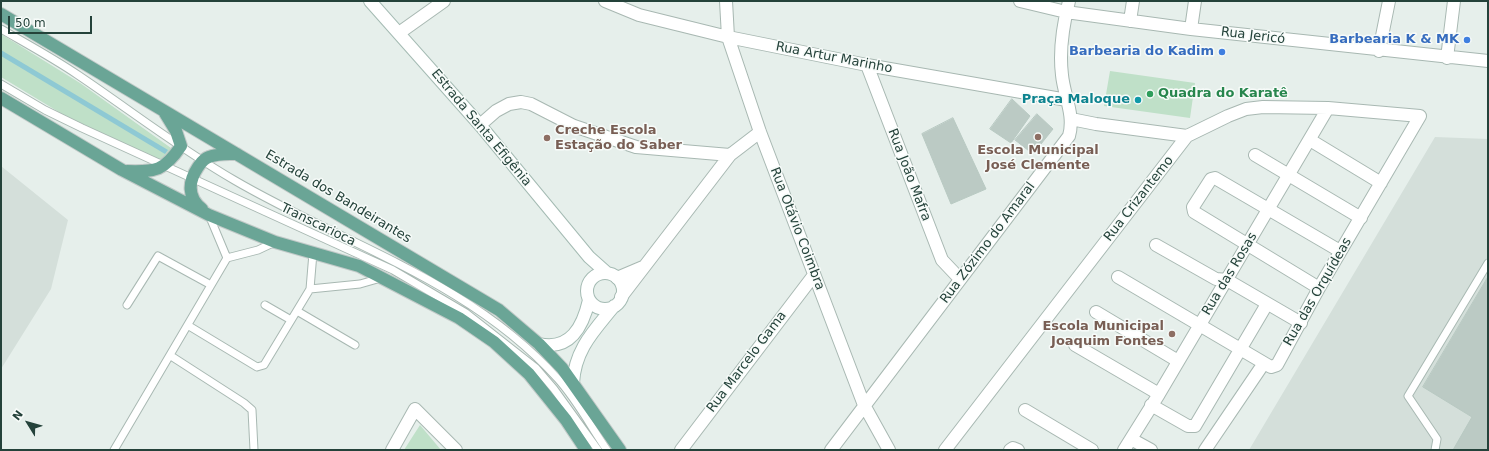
<!DOCTYPE html>
<html>
<head>
<meta charset="utf-8">
<style>
  body { margin:0 }
  #map { position:relative; width:1489px; height:451px; overflow:hidden; background:#e6efeb; font-family:"DejaVu Sans",sans-serif }
  canvas { display:block }
  .frame { position:absolute; inset:0; border:2px solid #24423a; pointer-events:none }
  .north { position:absolute; left:8px; top:403px; width:40px; height:40px; -webkit-text-stroke:3px #f7fbf9; paint-order:stroke; rotate:307deg; font-size:11px; font-weight:700; line-height:16px; text-align:center; color:#24423a }
  .north::after { content:''; display:block; margin:auto; width:14px; height:18px; background:#24423a; clip-path:polygon(50% 0,100% 100%,50% 72%,0 100%) }
  .scale { position:absolute; left:8px; top:16px; width:84px; height:18px; box-sizing:border-box; border:2px solid #24423a; border-top:0; padding-left:5px; font-size:12px; line-height:14px; white-space:nowrap; color:#24423a; -webkit-text-stroke:3px #f7fbf9; paint-order:stroke }
</style>
</head>
<body>
<div id="map">
<canvas width="1489" height="451"></canvas>
<div class="frame"></div>
<div class="north">N</div>
<div class="scale">50 m</div>
</div>
<script>
const context = document.querySelector('canvas').getContext('2d');
context.lineJoin = 'round';
function paint(path, color) { context.fillStyle = color; context.fill(path, 'evenodd'); }
function strokePath(path, color, width, dash) { context.strokeStyle = color; context.lineWidth = width; context.lineCap = dash ? 'butt' : 'round'; context.setLineDash(dash || []); context.stroke(path); }
function drawText(font, color, halo, rows, align = 'center') {
  context.font = font + ' "DejaVu Sans",sans-serif'; context.lineWidth = 3; context.setLineDash([]); context.textBaseline = 'middle'; context.strokeStyle = halo; context.fillStyle = color; for (const [text, x, y, turn = 0] of rows) {
    context.save(); context.translate(x, y); context.rotate((+turn || 0) * Math.PI / 180); context.textAlign = isNaN(turn) ? turn : align; if (halo) context.strokeText(text, 0, 0); context.fillText(text, 0, 0); context.restore();
  }
}
paint(new Path2D(`
  M 1435,137 L 1488,139 L 1488,450 L 1249,450 Z
  M 1,166 L 68,220 L 51,289 L 1,369 Z`), '#d4dfda');
paint(new Path2D(`
  M 1,34 L 80,83 L 171,148 L 165,162 L 67,117 L 1,77 Z
  M 1110,71 L 1195,83 L 1190,118 L 1104,106 Z
  M 420,425 L 441,450 L 404,450 Z`), '#bfe0c8');
paint(new Path2D(`
  M 1,50 L 168,150 L 165,154 L 1,56 Z`), '#8ec9d4');
const building = new Path2D(`
  M 1012,99 L 1030,116 L 1011,143 L 990,129 Z
  M 1037,114 L 1053,129 L 1033,154 L 1015,140 Z
  M 953,118 L 986,189 L 951,204 L 922,134 Z
  M 1488,277 L 1488,450 L 1453,450 L 1472,417 L 1423,387 Z`);
paint(building, '#bbcac4');
strokePath(building, '#b8c9c2', 1);
const lane = new Path2D(`
  M 1,29 C 27,44 53,58 78,75 C 130,110 180,149 234,180 C 343,244 471,281 558,379 C 577,400 591,427 607,450
  M 1,84 L 45,110 L 82,128 L 393,270 L 466,313 L 536,368 L 554,389 L 598,450
  M 209,215 L 227,258
  M 310,289 L 360,284 L 381,278
  M 127,305 L 158,256 L 211,285
  M 265,305 L 291,320
  M 297,311 L 355,345
  M 189,326 L 257,367 L 264,365 L 310,289 L 313,253
  M 171,356 L 244,403 L 252,410 L 254,450
  M 114,450 L 227,258 L 258,250 L 275,242
  M 1435,450 L 1437,439 L 1408,396 L 1488,263`);
const street = new Path2D(`
  M 605,1 L 639,15 L 728,37 L 867,65 L 1067,100
  M 726,1 L 728,37 L 760,132 L 864,405 L 889,450
  M 1020,1 L 1066,12 L 1191,29 L 1488,61
  M 1130,21 L 1133,1
  M 1191,29 L 1195,1
  M 399,33 L 444,1
  M 1379,51 L 1389,1
  M 1447,58 L 1454,1
  M 867,65 L 942,260 L 960,279
  M 1071,119 L 1096,124 L 1187,136
  M 480,125 L 496,111 L 509,104 L 521,102 L 531,104 L 574,126 L 636,147 L 730,155
  M 1310,140 L 1381,183
  M 1255,155 L 1361,218
  M 1156,245 L 1216,279 L 1227,280 L 1301,323
  M 1118,277 L 1264,363
  M 617,278 L 643,267
  M 1319,288 L 1194,212 L 1193,207 L 1211,179 L 1215,178 L 1340,251
  M 621,297 L 730,155 L 760,132
  M 1096,312 L 1178,361
  M 1075,345 L 1159,394
  M 1151,405 L 1188,426 L 1195,426 L 1267,304
  M 1025,410 L 1092,450
  M 1131,439 L 1151,450
  M 392,450 L 415,409 L 456,450
  M 681,450 L 814,275
  M 831,450 L 1069,136 C 1075,115 1064,96 1062,75 C 1059,51 1063,25 1069,1
  M 945,450 L 1187,136 L 1228,116 L 1246,109 L 1263,107 L 1328,108 L 1420,116 L 1319,288 L 1277,365 L 1271,367 L 1264,363 L 1205,450
  M 1010,450 L 1013,448 L 1018,450
  M 1124,450 L 1159,394 L 1328,108`);
const secondary = new Path2D(`
  M 370,1 L 480,125 L 589,257 L 607,273
  M587 291a18 18 0 1 1 36 0a18 18 0 1 1-36 0Z
  M 539,344 C 571,351 583,326 589,300
  M 573,383 C 575,349 594,331 614,306`);
const primary = new Path2D(`
  M 1,14 L 499,310 L 539,344 L 562,368 L 620,450
  M 1,98 L 122,170 L 209,215 L 275,242 L 359,266 L 459,318 L 494,342 L 529,374 L 566,420 L 586,450
  M 127,171 C 156,172 164,171 181,146 L 176,131 L 165,113
  M 202,209 C 187,197 188,182 198,167 C 201,163 203,159 209,157 C 218,153 228,154 237,154`);
strokePath(lane, '#a8b8b2', 9);
strokePath(street, '#a8b8b2', 14);
strokePath(secondary, '#a4bbb3', 14);
strokePath(primary, '#c2cac8', 14);
strokePath(lane, '#fff', 7);
strokePath(street, '#fff', 12);
strokePath(secondary, '#fff', 12);
strokePath(primary, '#6aa596', 12);
for (const [x, y, r, color] of [
  [1467,40,4,"#3f7fe0"],
  [1222,52,4,"#3f7fe0"],
  [1150,94,4,"#2e9e5b"],
  [1138,100,4,"#0f9aa8"],
  [1038,137,4,"#8d6e63"],
  [547,138,4,"#8d6e63"],
  [1172,334,4,"#8d6e63"]
]) { const dot = new Path2D(); dot.arc(x, y, r, 0, 2 * Math.PI); context.fillStyle = color; context.fill(dot); strokePath(dot, '#f7fbf9', 1.5); }
drawText('13px', '#24423a', '#f7fbf9', [
  ["Rua Jericó",1253,36,7],
  ["Rua Artur Marinho",834,58,11],
  ["Estrada Santa Efigênia",481,128,50],
  ["Rua João Mafra",909,175,69],
  ["Estrada dos Bandeirantes",338,197,31],
  ["Rua Crizantemo",1139,199,-52],
  ["Transcarioca",318,225,26],
  ["Rua Otávio Coimbra",797,229,69],
  ["Rua Zózimo do Amaral",988,243,-53],
  ["Rua das Rosas",1230,274,-59],
  ["Rua das Orquídeas",1318,292,-60],
  ["Rua Marcelo Gama",747,362,-53]
]);
drawText('bold 13px', '#366cbe', '#f7fbf9', [
  ["Barbearia K & MK",1459,40],
  ["Barbearia do Kadim",1214,52]
], 'right');
drawText('bold 13px', '#27864d', '#f7fbf9', [
  ["Quadra do Karatê",1158,94]
], 'left');
drawText('bold 13px', '#0d838f', '#f7fbf9', [
  ["Praça Maloque",1130,100]
], 'right');
drawText('bold 13px', '#785e54', '#f7fbf9', [
  ["Creche Escola",555,131],
  ["Estação do Saber",555,146],
  ["Escola Municipal",1038,151,"center"],
  ["José Clemente",1038,166,"center"],
  ["Escola Municipal",1164,327,"right"],
  ["Joaquim Fontes",1164,342,"right"]
], 'left');
</script>
</body>
</html>
